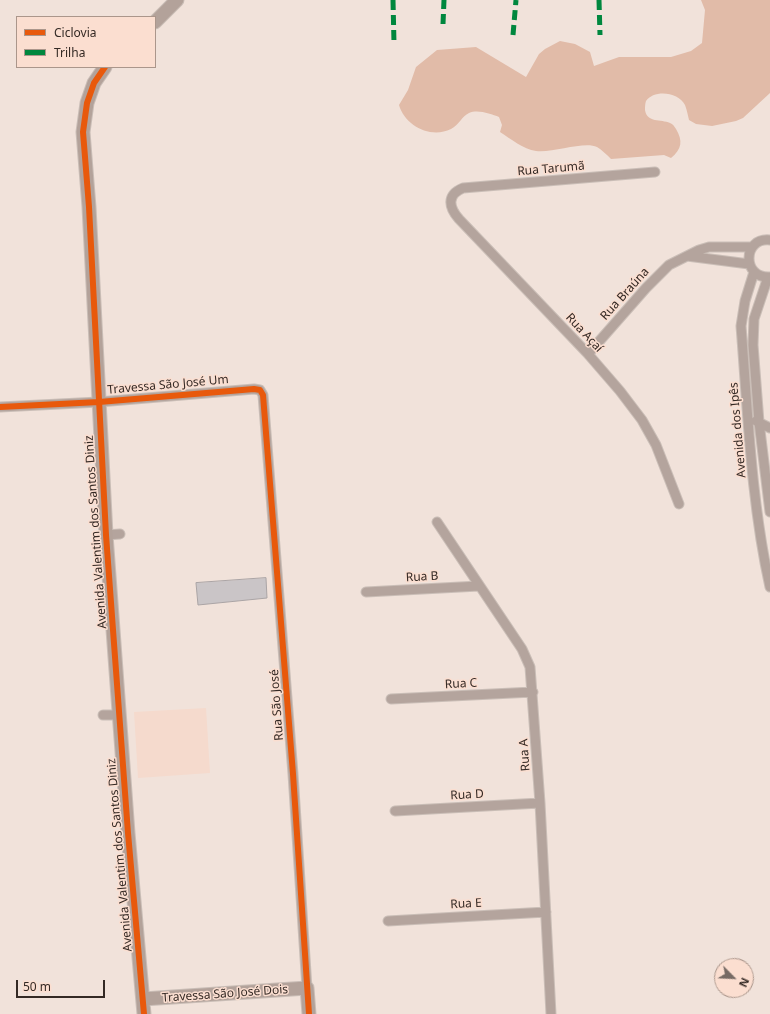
<!DOCTYPE html>
<html>
<head>
<meta charset="utf-8">
<style>
  body { margin:0 }
  #map { position:relative; width:770px; height:1014px; overflow:hidden; background:#f1e2da; font-family:"Noto Sans",sans-serif }
  canvas { display:block }
  .legend { position:absolute; left:16px; top:16px; width:140px; height:52px; box-sizing:border-box; background:#fbded0; border:1px solid #ab968b; margin:0; padding:5px 7px; list-style:none; font-size:12px; color:#342924 }
  .legend li { display:flex; align-items:center; gap:8px; height:20px }
  .legend b { width:20px; border:1px solid #ab968b }
  .north { position:absolute; left:714px; top:958px; width:40px; height:40px; box-sizing:border-box; background:#fbded0; border:1px solid #ab968b; border-radius:50%; rotate:114deg; font-size:11px; font-weight:700; line-height:16px; text-align:center; color:#342924 }
  .north::after { content:''; display:block; margin:auto; width:14px; height:18px; background:#766a64; clip-path:polygon(50% 0,100% 100%,50% 72%,0 100%) }
  .scale { position:absolute; left:16px; top:980px; width:89px; height:18px; box-sizing:border-box; border:2px solid #342924; border-top:0; padding-left:5px; font-size:12px; line-height:14px; white-space:nowrap; color:#342924; -webkit-text-stroke:3px #fbded0; paint-order:stroke }
</style>
</head>
<body>
<div id="map">
<canvas width="770" height="1014"></canvas>
<ul class="legend">
<li><b style="height:5px;background:#e8590c"></b>Ciclovia</li>
<li><b style="height:5px;background:#00873e"></b>Trilha</li>
</ul>
<div class="north">N</div>
<div class="scale">50 m</div>
</div>
<script>
const context = document.querySelector('canvas').getContext('2d');
context.lineJoin = 'round';
function paint(path, color) { context.fillStyle = color; context.fill(path, 'evenodd'); }
function strokePath(path, color, width, dash) { context.strokeStyle = color; context.lineWidth = width; context.lineCap = dash ? 'butt' : 'round'; context.setLineDash(dash || []); context.stroke(path); }
function drawText(font, color, halo, rows, align = 'center') {
  context.font = font + ' "Noto Sans",sans-serif'; context.lineWidth = 3; context.setLineDash([]); context.textBaseline = 'middle'; context.strokeStyle = halo; context.fillStyle = color; for (const [text, x, y, turn = 0] of rows) {
    context.save(); context.translate(x, y); context.rotate((+turn || 0) * Math.PI / 180); context.textAlign = isNaN(turn) ? turn : align; if (halo) context.strokeText(text, 0, 0); context.fillText(text, 0, 0); context.restore();
  }
}
paint(new Path2D(`
  M 206,708 L 210,773 L 138,778 L 134,712 Z`), '#f5dacd');
paint(new Path2D(`
  M 701,0 L 770,0 L 770,93 L 743,118 L 736,121 L 712,126 L 696,124 L 689,120 C 688,116 687,110 685,105 C 679,92 654,89 646,101 C 645,104 645,107 645,110 C 647,123 661,119 670,123 C 673,124 674,126 676,129 C 683,141 682,149 671,158 L 664,155 L 611,159 C 607,155 602,150 597,147 C 584,141 554,153 536,151 C 523,149 511,139 500,132 L 502,125 L 499,117 C 491,114 478,109 469,113 C 462,116 459,125 451,129 C 431,139 405,126 399,105 L 408,90 L 416,67 L 437,50 L 476,47 L 526,77 L 539,54 L 545,49 L 560,41 L 575,44 L 590,52 L 594,66 L 619,57 L 671,57 L 691,51 L 702,43 L 705,10 Z`), '#e1bba8');
const building = new Path2D(`
  M 266,578 L 267,598 L 198,605 L 196,583 Z`);
paint(building, '#cac5c7');
strokePath(building, '#aaa4a5', 1);
const street = new Path2D(`
  M 655,172 L 463,188 C 446,195 449,208 459,219 L 588,354 L 620,391 L 642,420 L 656,445 L 679,504
  M 770,240 C 742,237 742,279 770,277
  M 687,256 L 749,264
  M 754,272 L 745,301 L 741,326 C 748,413 751,502 770,587
  M 768,277 L 754,319 L 753,345 L 759,422 L 770,512
  M 588,354 L 646,288 L 669,265 L 699,250 L 709,247 L 752,247
  M 0,407 L 99,402 L 254,389 L 260,390 L 263,395 L 293,774 L 307,988
  M 756,421 L 770,428
  M 437,522 L 522,649 L 530,667 L 540,803 L 551,1014
  M 106,535 L 120,534
  M 366,592 L 479,586
  M 391,699 L 533,692
  M 103,715 L 120,715
  M 395,811 L 540,803
  M 388,921 L 546,912`);
const secondary = new Path2D(`
  M 155,22 L 177,0
  M 105,67 L 94,83 L 87,103 L 83,132 L 89,207 L 106,535 L 128,833 L 144,1014
  M 143,999 L 307,988 L 309,1014`);
strokePath(street, '#cabeb7', 11);
strokePath(secondary, '#cabeb7', 15);
strokePath(street, '#b4a49d', 9);
strokePath(secondary, '#b3a29a', 13);
strokePath(new Path2D(`
  M 393,0 L 394,43
  M 599,0 L 600,35
  M 443,24 L 444,0
  M 513,35 L 516,0`), '#00873e', 5, [10, 5]);
strokePath(new Path2D(`
  M 105,67 L 94,83 L 87,103 L 83,132 L 89,207 L 106,535 L 128,833 L 144,1014
  M 0,407 L 99,402 L 254,389 L 260,390 L 263,395 L 293,774 L 309,1014`), '#e8590c', 6);
drawText('12px', '#342924', '#fbded0', [
  ["Rua Tarumã",551,169,-5],
  ["Rua Braúna",625,294,-48],
  ["Rua Açaí",584,333,47],
  ["Travessa São José Um",168,385,-5],
  ["Avenida dos Ipês",738,430,-95],
  ["Avenida Valentim dos Santos Diniz",96,532,-94],
  ["Rua B",422,577,-3],
  ["Rua C",461,684,-3],
  ["Rua São José",277,705,-94],
  ["Rua A",525,755,-94],
  ["Rua D",467,795,-3],
  ["Avenida Valentim dos Santos Diniz",120,855,-95],
  ["Rua E",466,904,-3],
  ["Travessa São José Dois",225,994,-4]
]);
</script>
</body>
</html>
